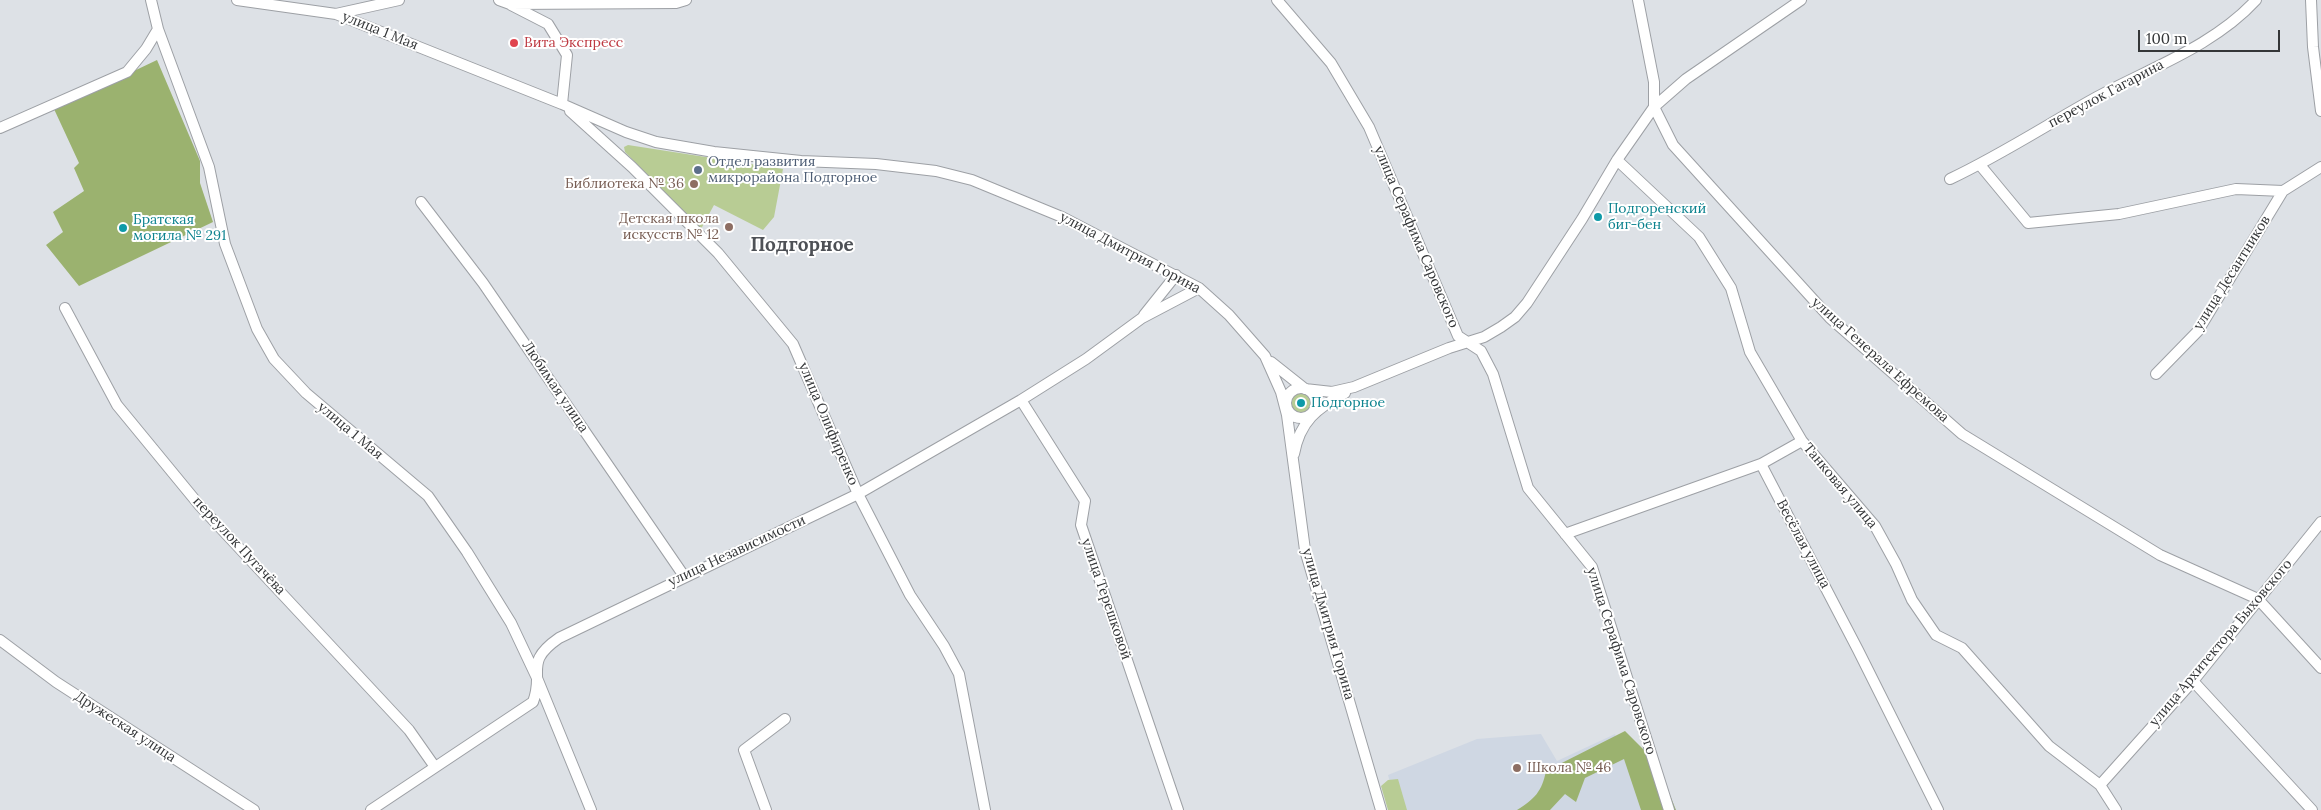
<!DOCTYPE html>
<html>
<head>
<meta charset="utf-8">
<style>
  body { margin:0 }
  #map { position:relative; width:2321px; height:810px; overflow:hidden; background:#dde1e6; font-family:Lora,serif }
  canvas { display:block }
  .scale { position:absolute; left:2138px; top:30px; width:142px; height:22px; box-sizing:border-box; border:2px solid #343638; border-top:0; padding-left:6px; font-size:15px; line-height:18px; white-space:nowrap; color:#343638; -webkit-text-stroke:4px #fff; paint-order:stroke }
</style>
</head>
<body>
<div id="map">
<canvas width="2321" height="810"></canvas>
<div class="scale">100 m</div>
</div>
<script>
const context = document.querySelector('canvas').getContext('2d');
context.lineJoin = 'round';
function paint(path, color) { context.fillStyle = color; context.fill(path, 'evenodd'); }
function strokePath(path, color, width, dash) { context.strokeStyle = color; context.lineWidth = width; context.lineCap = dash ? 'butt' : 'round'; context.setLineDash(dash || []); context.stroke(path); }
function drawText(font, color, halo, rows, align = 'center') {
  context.font = font + ' Lora,serif'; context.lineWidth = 4; context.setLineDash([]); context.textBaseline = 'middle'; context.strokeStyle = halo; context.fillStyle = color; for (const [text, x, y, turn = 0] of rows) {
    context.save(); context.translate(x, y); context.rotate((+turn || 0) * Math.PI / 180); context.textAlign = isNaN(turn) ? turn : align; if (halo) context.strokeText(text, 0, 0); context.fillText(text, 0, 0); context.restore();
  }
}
paint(new Path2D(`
  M 1541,734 L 1557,761 L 1615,734 L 1644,810 L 1397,810 L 1388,775 L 1477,739 Z`), '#cfd7e3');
paint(new Path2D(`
  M 628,145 L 783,169 L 774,217 L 763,230 L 714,205 L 701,229 L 625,152 L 624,147 Z
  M1290 403a11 11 0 1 1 22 0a11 11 0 1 1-22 0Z
  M 1398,779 L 1407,810 L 1388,810 L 1381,786 L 1388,780 Z`), '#b8cc94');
paint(new Path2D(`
  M 157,60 L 200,161 L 200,183 L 213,222 L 79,286 L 46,245 L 63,232 L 53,212 L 84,191 L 74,168 L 79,163 L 54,109 Z
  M 1625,731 L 1657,763 L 1676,810 L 1641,810 L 1624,759 L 1585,778 L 1576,802 L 1565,794 L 1550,810 L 1517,810 C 1535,799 1542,791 1546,771 Z`), '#9bb26f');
const minor = new Path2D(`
  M 237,0 L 336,14 L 562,104 L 626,132 L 656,142 L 714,152 L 801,161 L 876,164 L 936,171 L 972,180 L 1062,217 L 1199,288 L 1229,315 L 1265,356 L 1281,392 L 1287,415 L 1305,550 L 1381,810
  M 499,0 L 510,4 L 676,3 L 686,0
  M 1277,0 L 1331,63 L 1369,127 L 1458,336 L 1481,351 L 1493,374 L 1528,488 L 1592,567 L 1669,810
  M 1638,0 L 1654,82 L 1654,107 L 1673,145 L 1830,318 L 1962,434 L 2160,555 L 2258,599 L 2321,668
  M 2311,0 L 2313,47 L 2321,111
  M 511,5 L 548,24 L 567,55 L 562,104
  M 336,14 L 399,0
  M 158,29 L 209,167 L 225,244 L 257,329 L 274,359 L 306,393 L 428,496 L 467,552 L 511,623 L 537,678 L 591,810
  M 570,111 L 632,167 L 718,253 L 793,344 L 858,494 L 910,595 L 944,646 L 959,674 L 985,810
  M 0,128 L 127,72 L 146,49 L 158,29 L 151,0
  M 1617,160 L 1699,237 L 1731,288 L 1750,352 L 1802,441 L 1875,526 L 1896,564 L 1912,600 L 1936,635 L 1962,648 L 2049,746 L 2100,785 L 2116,810
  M 1980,165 L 2028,223 L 2119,214 L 2236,189 L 2283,191 L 2321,167
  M 1950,179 C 2001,155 2048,124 2097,97 C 2150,68 2214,46 2256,0
  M 421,202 L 483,283 L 684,576
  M 65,308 L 117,405 L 200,506 L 409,730 L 435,767
  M 1144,315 L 1176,275
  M 1271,362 L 1305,389 L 1332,392 L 1354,387 L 1449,348 L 1484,337 L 1501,327 L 1515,317 L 1527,303 L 1582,219 L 1617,160 L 1654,107 L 1686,79 L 1801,0
  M 2156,374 L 2198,331 L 2283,191
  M1286 403a15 15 0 1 1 30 0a15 15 0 1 1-30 0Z
  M 1021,400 L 1085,501 L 1081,525 L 1178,810
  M 1294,454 C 1300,421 1317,408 1345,393
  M 1761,464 L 1858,650 L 1938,810
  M 1565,534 L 1761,464 L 1802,441
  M 0,640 L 56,682 L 254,810
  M 2193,681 L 2312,810
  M 2100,785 L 2193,681 L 2321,522
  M 371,810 L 533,702 C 545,671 523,663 559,638 L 858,494 L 1021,400 L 1086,359 L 1142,318 L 1199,288
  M 766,810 L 744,750 L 785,719`);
strokePath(minor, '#9da0a5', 12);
strokePath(minor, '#fff', 10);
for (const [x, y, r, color] of [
  [514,43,5,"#e0444e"],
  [698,170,5,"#5c6f8a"],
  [694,184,5,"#8d6e63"],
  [1598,217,5,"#0f9aa8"],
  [729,227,5,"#8d6e63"],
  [123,228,5,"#0f9aa8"],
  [1301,403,5,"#0f9aa8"],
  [1517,768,5,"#8d6e63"]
]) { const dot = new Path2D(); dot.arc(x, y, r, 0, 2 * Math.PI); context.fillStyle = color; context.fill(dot); strokePath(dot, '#fff', 2); }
drawText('14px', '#343638', '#fff', [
  ["улица 1 Мая",380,31,22],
  ["переулок Гагарина",2106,94,-28],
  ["улица Серафима Саровского",1416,237,67],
  ["улица Дмитрия Горина",1130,253,28],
  ["улица Десантников",2232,273,-58],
  ["улица Генерала Ефремова",1880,360,42],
  ["Любимая улица",555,387,56],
  ["улица Олифиренко",828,424,67],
  ["улица 1 Мая",350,431,40],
  ["Танковая улица",1840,486,50],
  ["Весёлая улица",1803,544,62],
  ["переулок Пугачёва",239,546,47],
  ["улица Независимости",737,551,-25],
  ["улица Терешковой",1106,599,71],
  ["улица Дмитрия Горина",1328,624,74],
  ["улица Архитектора Быховского",2221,643,-50],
  ["улица Серафима Саровского",1621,661,72],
  ["Дружеская улица",125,727,33]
]);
drawText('14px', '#be3a42', '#fff', [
  ["Вита Экспресс",524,43]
], 'left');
drawText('14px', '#4e5e75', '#fff', [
  ["Отдел развития",708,162],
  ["микрорайона Подгорное",708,178]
], 'left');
drawText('14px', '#785e54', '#fff', [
  ["Библиотека № 36",684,184],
  ["Детская школа",719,219],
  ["искусств № 12",719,235],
  ["Школа № 46",1527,768,"left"]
], 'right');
drawText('14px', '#0d838f', '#fff', [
  ["Подгоренский",1608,209],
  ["биг-бен",1608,225],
  ["Братская",133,220],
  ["могила № 291",133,236],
  ["Подгорное",1311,403]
], 'left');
drawText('bold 19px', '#4e5156', '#fff', [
  ["Подгорное",802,246]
]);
</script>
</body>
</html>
